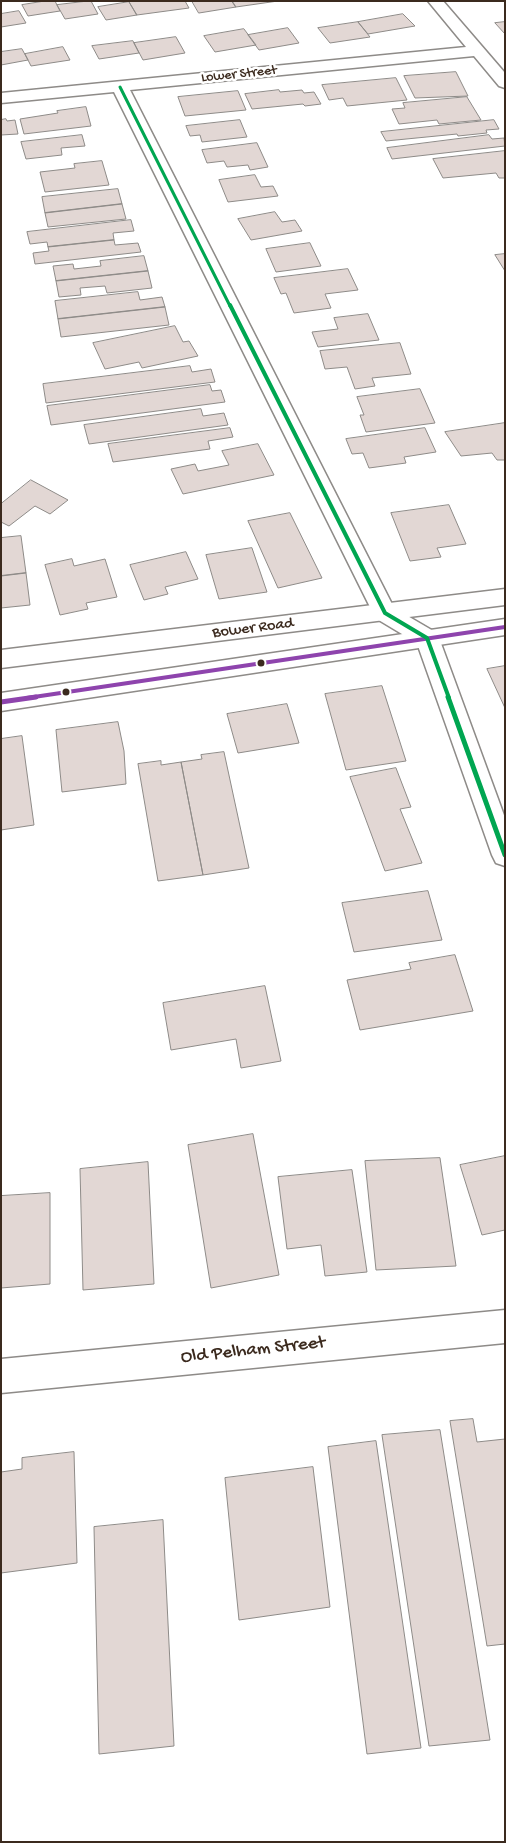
<!DOCTYPE html>
<html>
<head>
<meta charset="utf-8">
<style>
  body { margin:0 }
  #map { position:relative; width:506px; height:1843px; overflow:hidden; background:#fff; font-family:"Gochi Hand",sans-serif }
  canvas { display:block }
  .frame { position:absolute; inset:0; border:2px solid #3b2a1e; pointer-events:none }
</style>
</head>
<body>
<div id="map">
<canvas width="506" height="1843"></canvas>
<div class="frame"></div>
</div>
<script>
const context = document.querySelector('canvas').getContext('2d');
context.lineJoin = 'round';
function paint(path, color) { context.fillStyle = color; context.fill(path, 'evenodd'); }
function strokePath(path, color, width, dash) { context.strokeStyle = color; context.lineWidth = width; context.lineCap = dash ? 'butt' : 'round'; context.setLineDash(dash || []); context.stroke(path); }
function drawText(font, color, halo, rows, align = 'center') {
  context.font = font + ' "Gochi Hand",sans-serif'; context.lineWidth = 5; context.setLineDash([]); context.textBaseline = 'middle'; context.strokeStyle = halo; context.fillStyle = color; for (const [text, x, y, turn = 0] of rows) {
    context.save(); context.translate(x, y); context.rotate((+turn || 0) * Math.PI / 180); context.textAlign = isNaN(turn) ? turn : align; if (halo) context.strokeText(text, 0, 0); context.fillText(text, 0, 0); context.restore();
  }
}
const building = new Path2D(`
  M 45,1 L 55,1 L 60,11 L 28,16 L 22,5 Z
  M 91,1 L 98,14 L 65,19 L 57,5 Z
  M 129,1 L 185,1 L 189,8 L 137,15 Z
  M 192,1 L 232,1 L 236,7 L 199,13 Z
  M 232,1 L 278,1 L 236,7 Z
  M 129,2 L 137,15 L 106,20 L 98,7 Z
  M 19,11 L 26,23 L 1,27 L 1,14 Z
  M 403,14 L 415,26 L 368,34 L 358,22 Z
  M 358,22 L 370,37 L 330,43 L 318,28 Z
  M 505,22 L 505,34 L 495,23 Z
  M 288,28 L 299,43 L 259,50 L 248,35 Z
  M 244,29 L 256,45 L 215,52 L 204,36 Z
  M 176,37 L 185,53 L 143,60 L 134,43 Z
  M 133,41 L 139,53 L 99,59 L 92,46 Z
  M 63,47 L 70,60 L 31,66 L 25,54 Z
  M 22,49 L 28,60 L 1,65 L 1,52 Z
  M 456,72 L 468,96 L 415,98 L 404,76 Z
  M 396,78 L 407,100 L 347,106 L 343,98 L 329,100 L 322,85 Z
  M 279,90 L 280,92 L 302,90 L 304,93 L 314,92 L 321,104 L 305,106 L 303,104 L 252,109 L 245,94 Z
  M 238,91 L 246,110 L 185,116 L 178,97 Z
  M 467,97 L 481,120 L 439,124 L 437,120 L 399,124 L 392,109 L 405,108 L 403,103 Z
  M 86,107 L 91,126 L 24,134 L 20,119 L 58,113 L 57,111 Z
  M 6,119 L 7,121 L 15,120 L 18,134 L 1,135 L 1,120 Z
  M 240,120 L 247,137 L 202,142 L 200,135 L 190,136 L 186,126 Z
  M 494,120 L 499,129 L 486,130 L 487,133 L 458,136 L 457,134 L 386,141 L 381,132 Z
  M 82,135 L 85,146 L 61,148 L 62,155 L 26,159 L 21,142 Z
  M 489,135 L 492,139 L 504,138 L 505,146 L 392,159 L 387,148 Z
  M 257,143 L 268,167 L 250,170 L 248,165 L 227,167 L 224,161 L 207,163 L 202,150 Z
  M 505,151 L 505,178 L 499,178 L 496,173 L 443,178 L 433,159 Z
  M 102,161 L 109,185 L 45,192 L 40,172 L 75,168 L 74,164 Z
  M 255,175 L 261,187 L 273,186 L 278,196 L 228,202 L 219,180 Z
  M 118,189 L 122,204 L 45,213 L 42,197 Z
  M 122,204 L 126,219 L 48,227 L 45,213 Z
  M 275,212 L 282,222 L 295,220 L 302,231 L 251,240 L 238,219 Z
  M 131,220 L 134,231 L 113,233 L 114,240 L 48,247 L 47,242 L 30,244 L 27,232 Z
  M 114,240 L 115,245 L 138,243 L 141,252 L 35,264 L 33,253 L 49,251 L 48,247 Z
  M 310,243 L 321,266 L 276,272 L 266,249 Z
  M 505,254 L 505,271 L 495,255 Z
  M 144,256 L 148,271 L 56,281 L 53,266 L 73,264 L 74,269 L 101,266 L 100,261 Z
  M 348,269 L 358,290 L 325,294 L 331,308 L 294,313 L 286,293 L 281,294 L 274,278 Z
  M 148,271 L 152,288 L 107,293 L 105,286 L 80,288 L 81,295 L 59,297 L 56,281 Z
  M 138,292 L 140,300 L 162,297 L 165,307 L 58,319 L 55,301 Z
  M 165,307 L 169,325 L 61,337 L 58,319 Z
  M 368,314 L 379,340 L 318,347 L 312,332 L 338,329 L 334,318 Z
  M 175,326 L 183,342 L 189,341 L 198,356 L 142,368 L 139,362 L 105,369 L 93,343 Z
  M 400,343 L 411,374 L 372,378 L 375,386 L 355,389 L 347,367 L 325,369 L 320,351 Z
  M 190,366 L 192,372 L 211,369 L 215,382 L 46,403 L 43,384 Z
  M 210,385 L 212,391 L 221,390 L 225,402 L 51,425 L 47,406 Z
  M 420,389 L 435,423 L 366,432 L 360,415 L 364,415 L 357,397 Z
  M 201,409 L 203,416 L 224,413 L 228,425 L 89,444 L 84,425 Z
  M 505,423 L 505,460 L 497,460 L 492,453 L 461,456 L 445,432 Z
  M 230,428 L 233,437 L 208,441 L 210,449 L 113,462 L 108,444 Z
  M 425,428 L 436,452 L 404,457 L 406,463 L 369,468 L 363,453 L 352,454 L 346,439 Z
  M 258,444 L 274,475 L 183,494 L 171,469 L 195,464 L 198,471 L 229,465 L 222,451 Z
  M 31,480 L 68,500 L 50,514 L 35,506 L 9,526 L 1,522 L 1,504 Z
  M 449,505 L 466,544 L 437,548 L 441,557 L 410,561 L 391,513 Z
  M 290,513 L 322,578 L 278,588 L 248,521 Z
  M 21,536 L 26,573 L 1,576 L 1,538 Z
  M 252,548 L 267,592 L 219,599 L 206,555 Z
  M 186,552 L 198,579 L 165,587 L 168,594 L 144,600 L 130,565 Z
  M 72,559 L 74,566 L 105,559 L 117,597 L 86,603 L 88,609 L 60,615 L 45,565 Z
  M 26,573 L 30,605 L 1,608 L 1,576 Z
  M 505,666 L 505,708 L 487,669 Z
  M 382,686 L 406,761 L 346,770 L 325,694 Z
  M 287,704 L 299,743 L 238,753 L 227,714 Z
  M 118,722 L 124,751 L 126,784 L 62,792 L 56,730 Z
  M 22,736 L 34,825 L 1,830 L 1,739 Z
  M 224,752 L 249,868 L 203,875 L 181,762 L 202,759 L 201,755 Z
  M 161,761 L 161,765 L 181,762 L 203,875 L 158,881 L 138,764 Z
  M 396,768 L 411,807 L 400,809 L 422,863 L 385,871 L 350,777 Z
  M 428,891 L 442,940 L 354,952 L 342,903 Z
  M 455,955 L 473,1011 L 360,1030 L 347,980 L 411,969 L 409,963 Z
  M 265,986 L 281,1061 L 241,1068 L 236,1039 L 171,1050 L 163,1003 Z
  M 253,1134 L 279,1275 L 211,1288 L 188,1145 Z
  M 505,1156 L 505,1230 L 482,1235 L 460,1165 Z
  M 440,1158 L 456,1266 L 376,1270 L 365,1161 Z
  M 148,1162 L 154,1284 L 83,1290 L 80,1169 Z
  M 352,1170 L 367,1272 L 325,1276 L 321,1245 L 287,1249 L 278,1177 Z
  M 50,1193 L 50,1284 L 1,1288 L 1,1196 Z
  M 473,1419 L 477,1442 L 505,1439 L 505,1644 L 487,1646 L 450,1421 Z
  M 440,1430 L 490,1740 L 429,1746 L 382,1435 Z
  M 376,1441 L 421,1748 L 367,1754 L 328,1447 Z
  M 74,1452 L 77,1563 L 1,1573 L 1,1472 L 22,1469 L 22,1458 Z
  M 313,1467 L 330,1607 L 239,1620 L 225,1478 Z
  M 163,1520 L 174,1746 L 99,1754 L 94,1527 Z`);
paint(building, '#e2d7d4');
strokePath(building, '#8e8b88', 1);
const minor = new Path2D(`
  M 428,1 L 443,1 L 505,73 L 505,88 L 499,86 L 474,56 L 130,90 L 394,608 L 435,632 L 439,638 L 505,818 L 505,866 L 496,863 L 492,855 L 417,643 L 377,619 L 373,613 L 114,92 L 1,103 L 1,93 L 466,47 Z
  M 505,1310 L 505,1343 L 1,1393 L 1,1359 Z`);
const secondary = new Path2D(`
  M 505,589 L 505,605 L 1,668 L 1,650 Z
  M 505,619 L 505,635 L 1,711 L 1,693 Z`);
strokePath(minor, '#8e8b88', 3);
strokePath(secondary, '#8e8b88', 3);
paint(minor, '#fff');
paint(secondary, '#fff');
strokePath(new Path2D(`
  M 27,698 L 505,627`), '#8e44ad', 4);
strokePath(new Path2D(`
  M 1,702 L 36,697`), '#8e44ad', 5);
strokePath(new Path2D(`
  M 120,87 L 230,306`), '#00a651', 3);
strokePath(new Path2D(`
  M 230,305 L 385,613 L 427,638 L 449,698`), '#00a651', 4);
strokePath(new Path2D(`
  M 448,697 L 505,855`), '#00a651', 5);
for (const [x, y, r, color] of [
  [261,663,4.5,"#3b2a1e"],
  [66,692,4.5,"#3b2a1e"]
]) { const dot = new Path2D(); dot.arc(x, y, r, 0, 2 * Math.PI); context.fillStyle = color; context.fill(dot); strokePath(dot, '#fff', 2); }
drawText('14px', '#3b2a1e', '#fff', [
  ["Lower Street",239,75,-6]
]);
drawText('16px', '#3b2a1e', '#fff', [
  ["Bower Road",253,629,-7]
]);
drawText('19px', '#3b2a1e', '#fff', [
  ["Old Pelham Street",253,1351,-6]
]);
</script>
</body>
</html>
